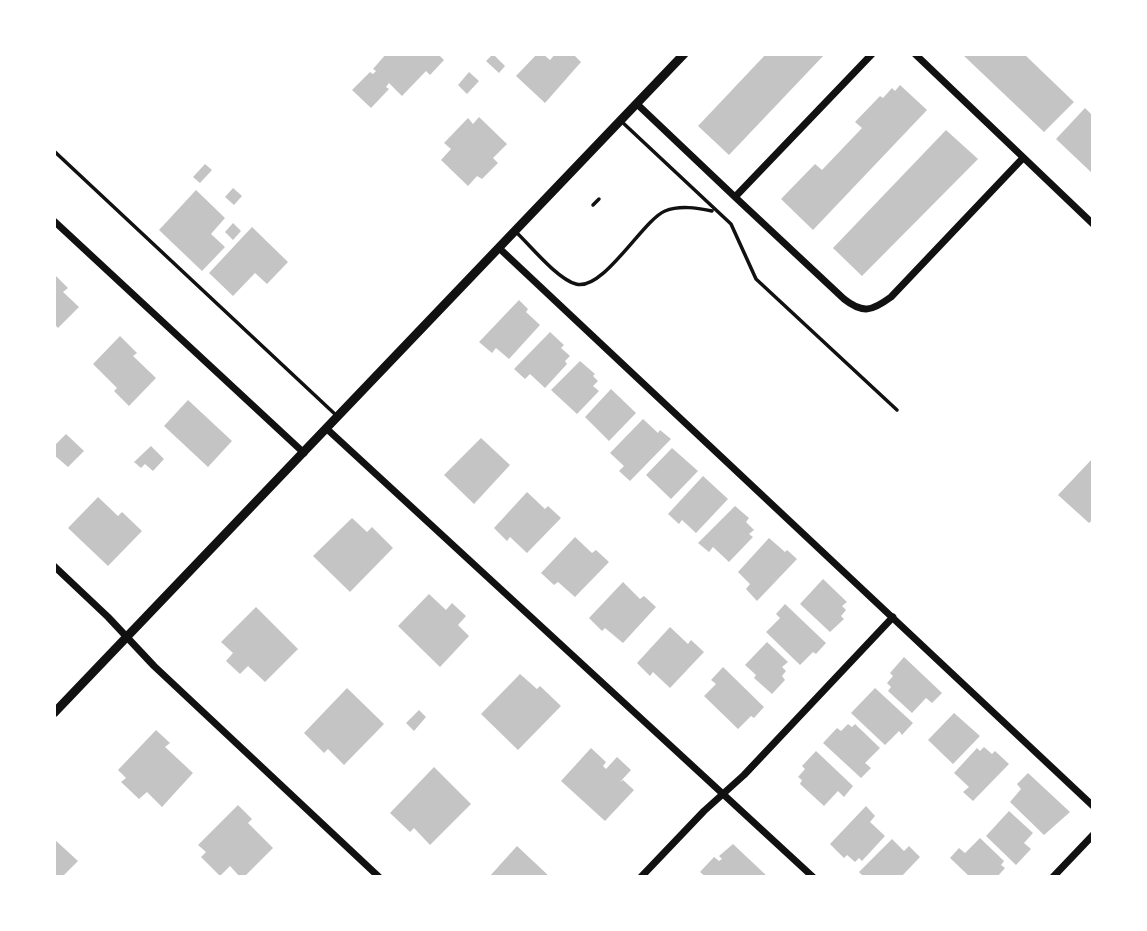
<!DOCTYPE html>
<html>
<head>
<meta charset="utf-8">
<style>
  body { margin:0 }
  #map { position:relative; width:1147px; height:931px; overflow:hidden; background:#fff; font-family:"DejaVu Sans",sans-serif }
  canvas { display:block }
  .frame { position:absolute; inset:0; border:56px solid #fff; pointer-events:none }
</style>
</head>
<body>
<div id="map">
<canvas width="1147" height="931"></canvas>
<div class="frame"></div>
</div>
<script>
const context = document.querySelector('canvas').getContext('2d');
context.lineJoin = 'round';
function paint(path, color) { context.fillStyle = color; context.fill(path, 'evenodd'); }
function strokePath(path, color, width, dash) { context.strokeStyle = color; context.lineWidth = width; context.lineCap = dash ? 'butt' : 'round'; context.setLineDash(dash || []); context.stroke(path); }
paint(new Path2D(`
  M 386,54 L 438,54 L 444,60 L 430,75 L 426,71 L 402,96 L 389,83 L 386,87 L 389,89 L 371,108 L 352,90 L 370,72 L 373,74 L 376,71 L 373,69 Z
  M 493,54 L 505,66 L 499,73 L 486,61 Z
  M 537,54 L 543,54 L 550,60 L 555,54 L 573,54 L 581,62 L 545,103 L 516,76 Z
  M 766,54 L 825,54 L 729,155 L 698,126 Z
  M 962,54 L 1024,54 L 1074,102 L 1044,132 Z
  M 469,72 L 479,81 L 467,94 L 458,85 Z
  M 900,85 L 927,110 L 813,230 L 781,199 L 815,164 L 822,170 L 862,128 L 855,122 L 880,96 L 883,98 L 892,88 L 895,91 Z
  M 1085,108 L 1093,116 L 1093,174 L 1056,139 Z
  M 479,117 L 507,144 L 493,158 L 498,163 L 482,179 L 477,176 L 468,186 L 441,160 L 451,149 L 444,143 L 468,118 L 473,124 Z
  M 946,130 L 978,159 L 862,276 L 833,248 Z
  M 205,164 L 212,170 L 200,183 L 193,177 Z
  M 233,188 L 242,196 L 234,205 L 225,197 Z
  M 196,190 L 225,218 L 211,234 L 225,247 L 202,271 L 159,230 Z
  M 233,223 L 241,231 L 233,240 L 225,232 Z
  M 252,227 L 288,262 L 267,284 L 255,273 L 233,296 L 209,273 Z
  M 54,274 L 68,288 L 63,292 L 79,307 L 58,328 L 54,324 Z
  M 519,300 L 528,309 L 526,312 L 540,325 L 509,359 L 496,348 L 492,353 L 479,342 Z
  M 550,332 L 564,345 L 561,348 L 570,356 L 565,361 L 567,364 L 545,388 L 530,374 L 525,379 L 514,369 Z
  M 120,336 L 137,353 L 133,356 L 156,378 L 129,406 L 114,391 L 117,388 L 93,364 Z
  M 580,361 L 595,374 L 593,376 L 598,381 L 593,386 L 599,391 L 577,414 L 551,390 Z
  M 611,389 L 636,413 L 609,441 L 585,417 Z
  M 188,400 L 232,441 L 208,467 L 164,426 Z
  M 643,419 L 658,433 L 660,430 L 671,439 L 630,481 L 619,471 L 624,466 L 610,453 Z
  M 66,434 L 84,451 L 68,467 L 54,455 L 54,446 Z
  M 481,438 L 510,465 L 474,504 L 444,475 Z
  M 151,446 L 164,459 L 153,471 L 145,464 L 141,468 L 134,462 Z
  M 672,448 L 698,471 L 671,499 L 646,475 Z
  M 1093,458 L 1093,519 L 1089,523 L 1058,495 Z
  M 703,476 L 728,499 L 696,533 L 682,520 L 679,524 L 668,514 Z
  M 527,492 L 545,509 L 548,506 L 561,518 L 527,553 L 510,537 L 507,541 L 494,528 Z
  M 98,497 L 118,516 L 122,512 L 142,531 L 108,566 L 68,528 Z
  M 735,506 L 749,518 L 746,522 L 754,530 L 749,534 L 753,537 L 729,562 L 713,547 L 709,552 L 698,543 Z
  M 352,518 L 367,532 L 372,527 L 393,548 L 350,592 L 313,556 Z
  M 575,537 L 592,553 L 596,550 L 609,562 L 575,597 L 558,582 L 554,585 L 541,573 Z
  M 769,538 L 785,552 L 787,550 L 797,559 L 757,601 L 746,589 L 750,584 L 738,572 Z
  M 823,579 L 847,602 L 842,606 L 846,610 L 841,616 L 844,619 L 830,632 L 800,604 Z
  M 623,582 L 640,599 L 644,596 L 656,607 L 623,643 L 605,628 L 602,631 L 589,618 Z
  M 429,594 L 446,610 L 452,603 L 466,616 L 458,625 L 469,636 L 440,667 L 398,626 Z
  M 785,604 L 826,643 L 816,654 L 813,652 L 800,665 L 766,632 L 780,618 L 776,614 Z
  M 256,607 L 298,649 L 265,682 L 248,666 L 240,674 L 226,661 L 233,653 L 221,642 Z
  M 670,627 L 688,644 L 691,640 L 704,652 L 670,688 L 653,672 L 650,676 L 637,663 Z
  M 767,642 L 788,662 L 782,667 L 786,671 L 782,676 L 785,680 L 772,694 L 754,678 L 756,675 L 745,665 Z
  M 904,657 L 942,693 L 932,703 L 926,698 L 912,713 L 888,691 L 891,687 L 887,683 L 893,676 L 890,673 Z
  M 723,667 L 764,707 L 754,718 L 751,716 L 738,729 L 704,696 L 716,684 L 711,680 Z
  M 520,674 L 537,689 L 540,686 L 561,706 L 518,750 L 481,714 Z
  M 347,688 L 384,724 L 344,765 L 328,749 L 324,753 L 304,733 Z
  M 875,688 L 913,723 L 902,735 L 899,731 L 885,745 L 851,713 Z
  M 419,710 L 426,717 L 414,731 L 406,723 Z
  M 954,713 L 980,736 L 953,764 L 928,740 Z
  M 848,724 L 852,727 L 855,724 L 880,748 L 865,763 L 871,768 L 861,778 L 823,743 L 837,728 L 841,731 Z
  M 156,730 L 170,743 L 165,747 L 193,773 L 162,807 L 147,792 L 139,799 L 121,782 L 126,778 L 118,770 Z
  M 984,747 L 992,754 L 995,751 L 1009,764 L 973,801 L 963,792 L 969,787 L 954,773 L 977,748 L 980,751 Z
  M 591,748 L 606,762 L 603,766 L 606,769 L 617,757 L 631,770 L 620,782 L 623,780 L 634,790 L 605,821 L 561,781 Z
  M 816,751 L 853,786 L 844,797 L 838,791 L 824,806 L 800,784 L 802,780 L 798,777 L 805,769 L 802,766 Z
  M 434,767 L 471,804 L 430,845 L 414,828 L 410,832 L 390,813 Z
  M 1028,773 L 1070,812 L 1044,835 L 1010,802 L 1021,789 L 1017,784 Z
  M 238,805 L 252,819 L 248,823 L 273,848 L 244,877 L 240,877 L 230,866 L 220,876 L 201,857 L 206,852 L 198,845 Z
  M 866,806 L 875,816 L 870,822 L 885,836 L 862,861 L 859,858 L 855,862 L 847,855 L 844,858 L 830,844 Z
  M 1009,811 L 1033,833 L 1024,843 L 1031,849 L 1016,865 L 986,836 Z
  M 980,838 L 1004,861 L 1001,865 L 1005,868 L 997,877 L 970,877 L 950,858 L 959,848 L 965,853 Z
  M 54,839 L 78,861 L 62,877 L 54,877 Z
  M 892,839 L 904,851 L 909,846 L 920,857 L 901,877 L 864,877 L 859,872 Z
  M 733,844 L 768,877 L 706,877 L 700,872 L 714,857 L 719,861 L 722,859 L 719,856 Z
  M 517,846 L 550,877 L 489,877 Z`), '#c4c4c4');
strokePath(new Path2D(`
  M 593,205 L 599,199`), '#111', 3.5);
strokePath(new Path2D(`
  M 621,121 L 731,224 L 756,279 L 897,410
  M 54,151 L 337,416
  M 515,231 C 530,245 557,279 576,284 C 603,292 643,220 665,211 C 680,205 697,208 712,211`), '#111', 3.5);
strokePath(new Path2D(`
  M 915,54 L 1093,224
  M 637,104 L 735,197 L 872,54
  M 735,197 L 844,299 C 863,314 872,311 891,297 L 1023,158
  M 54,221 L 304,453
  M 499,248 L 1093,806
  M 327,429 L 813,877
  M 54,566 L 108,617 L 154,666 L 379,877
  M 641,877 L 704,811 L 744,775 L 893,617
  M 1053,877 L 1093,835`), '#111', 7);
strokePath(new Path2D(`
  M 54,713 L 684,54`), '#111', 9);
</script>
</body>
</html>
